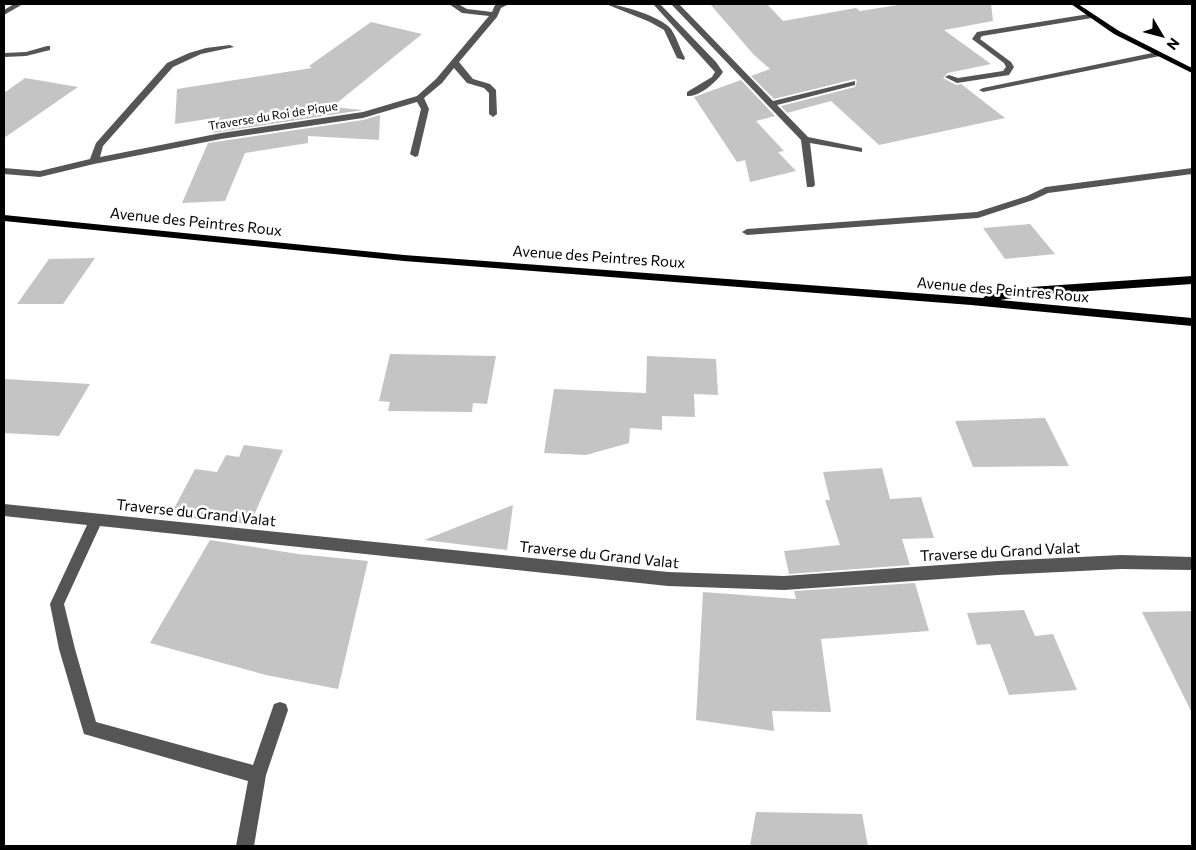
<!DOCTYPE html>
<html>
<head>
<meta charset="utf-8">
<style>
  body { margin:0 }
  #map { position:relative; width:1196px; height:850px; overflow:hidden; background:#fff; font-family:Commissioner,sans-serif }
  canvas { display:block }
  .frame { position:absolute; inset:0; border:5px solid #000; pointer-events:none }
  .north { position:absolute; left:1136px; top:10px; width:50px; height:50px; -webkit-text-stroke:4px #fff; paint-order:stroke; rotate:127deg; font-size:14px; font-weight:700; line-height:20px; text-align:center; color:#000 }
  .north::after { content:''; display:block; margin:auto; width:18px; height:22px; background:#000; clip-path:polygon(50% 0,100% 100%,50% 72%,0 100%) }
</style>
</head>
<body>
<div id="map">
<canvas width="1196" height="850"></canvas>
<div class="frame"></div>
<div class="north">N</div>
</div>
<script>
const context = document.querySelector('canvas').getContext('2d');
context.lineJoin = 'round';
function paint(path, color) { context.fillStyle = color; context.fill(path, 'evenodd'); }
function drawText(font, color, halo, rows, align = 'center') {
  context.font = font + ' Commissioner,sans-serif'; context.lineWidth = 5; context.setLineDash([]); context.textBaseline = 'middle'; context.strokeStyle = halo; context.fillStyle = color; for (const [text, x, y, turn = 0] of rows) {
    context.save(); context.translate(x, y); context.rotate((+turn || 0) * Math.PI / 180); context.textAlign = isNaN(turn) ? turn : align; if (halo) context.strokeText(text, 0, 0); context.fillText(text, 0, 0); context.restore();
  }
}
paint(new Path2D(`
  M 710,4 L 767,4 L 783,21 L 856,8 L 860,11 L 904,4 L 991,4 L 993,21 L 944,30 L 991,64 L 948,73 L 943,78 L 956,85 L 961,84 L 1005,118 L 879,145 L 831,101 L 787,113 L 781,106 L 855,87 L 857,81 L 855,79 L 774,99 L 751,76 L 770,69 L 754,55 Z
  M 371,22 L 422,34 L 332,107 L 363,110 L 213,133 L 220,117 L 175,124 L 177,89 L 312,68 L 309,66 Z
  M 25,78 L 78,87 L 4,138 L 4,93 Z
  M 741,80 L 775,116 L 756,121 L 784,151 L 778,152 L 796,171 L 750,182 L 745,160 L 737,162 L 694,97 Z
  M 380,115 L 379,140 L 308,136 L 308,143 L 245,153 L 225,201 L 182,203 L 208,143 L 363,120 Z
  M 1030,224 L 1055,254 L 1005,259 L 983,228 Z
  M 95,258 L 63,304 L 17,304 L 49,259 Z
  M 390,354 L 496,356 L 487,404 L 473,403 L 472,412 L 388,411 L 390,402 L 379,401 Z
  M 647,356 L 716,359 L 718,395 L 694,394 L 695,417 L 662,416 L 662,430 L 630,428 L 629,443 L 586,455 L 544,453 L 554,389 L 646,393 Z
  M 4,379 L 90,384 L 59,436 L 4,433 Z
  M 1045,418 L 1069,466 L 973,467 L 955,421 Z
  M 244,445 L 283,450 L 250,524 L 170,516 L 195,469 L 217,472 L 226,455 L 239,457 Z
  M 882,468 L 890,499 L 921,497 L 934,538 L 902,539 L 910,565 L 789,574 L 784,551 L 840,545 L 825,500 L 830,500 L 823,472 Z
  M 513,505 L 507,550 L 424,540 Z
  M 210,540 L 298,554 L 368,561 L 338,689 L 266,675 L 150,643 Z
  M 915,583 L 929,631 L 821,639 L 831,712 L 772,711 L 774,731 L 696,720 L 703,592 L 796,599 L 794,591 Z
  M 1024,610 L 1035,636 L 1053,634 L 1077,690 L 1009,695 L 990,644 L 977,645 L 967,613 Z
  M 1192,611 L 1192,713 L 1142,612 Z
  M 756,812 L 862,814 L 868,846 L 750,846 Z`), '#c4c4c4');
paint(new Path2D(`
  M 14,4 L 23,4 L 4,15 L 4,10 Z
  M 449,4 L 458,4 L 467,9 L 492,12 L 495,5 L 509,4 L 501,8 L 497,17 L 459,62 L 473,79 L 490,84 L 496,90 L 497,114 L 493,117 L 489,114 L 489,93 L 484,88 L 467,83 L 454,68 L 442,83 L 424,98 L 429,109 L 418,156 L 415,157 L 410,154 L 421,109 L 417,102 L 363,118 L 221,139 L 94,164 L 40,177 L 4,174 L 4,168 L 40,171 L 90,159 L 96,143 L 167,63 L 189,53 L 206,48 L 230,45 L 234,47 L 201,54 L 173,67 L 103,146 L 100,157 L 221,133 L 363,112 L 417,96 L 436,79 L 489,16 L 462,13 Z
  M 606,4 C 620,4 662,17 671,29 C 677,38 680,49 685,58 L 684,60 L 677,58 L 664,30 L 650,22 Z
  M 653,4 L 660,4 L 716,62 L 723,72 C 717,82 699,97 687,96 L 687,92 L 712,77 L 715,72 Z
  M 671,4 L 679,4 L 773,101 L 855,81 L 855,85 L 777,105 L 808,137 L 862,148 L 862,152 L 810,143 L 815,185 L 813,187 L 807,187 L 801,140 Z
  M 1089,14 L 1093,16 L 1092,18 L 982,36 L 980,39 L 1011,62 L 1014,67 L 1009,75 L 957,83 L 945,77 L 949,75 L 958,78 L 1003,71 L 1006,67 L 1004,63 L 972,39 L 977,32 Z
  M 47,46 L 50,46 L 50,50 L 26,56 L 4,57 L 4,53 L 26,52 Z
  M 1157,52 L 1161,54 L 1160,56 L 983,92 L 979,90 L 983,88 Z
  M 1192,168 L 1192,174 L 1048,193 L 1033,200 L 978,218 L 747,235 L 742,232 L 747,229 L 977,212 L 1027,196 L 1046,187 Z
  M 4,504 L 668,572 L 784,576 L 998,561 L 1121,555 L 1192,557 L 1192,570 L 1121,569 L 998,575 L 784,590 L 668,586 L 100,526 L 64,604 L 75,649 L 96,722 L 253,765 L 274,704 L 280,702 L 286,704 L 288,710 L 266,775 L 254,846 L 236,846 L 248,781 L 84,734 L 59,649 L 50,604 L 87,525 L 4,516 Z`), '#555');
paint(new Path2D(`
  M 1071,4 L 1078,4 L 1119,31 L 1192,68 L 1192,73 L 1114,34 Z
  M 4,215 L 404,255 L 983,298 L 988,294 L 1031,287 L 1192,276 L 1192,284 L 1031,295 L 1000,300 L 1192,318 L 1192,326 L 971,305 L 404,261 L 4,221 Z`), '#000');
drawText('12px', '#000', '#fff', [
  ["Traverse du Roi de Pique",273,116,-9]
]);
drawText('15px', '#000', '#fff', [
  ["Avenue des Peintres Roux",196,222,6],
  ["Avenue des Peintres Roux",599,257,4],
  ["Avenue des Peintres Roux",1003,290,5],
  ["Traverse du Grand Valat",196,513,6],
  ["Traverse du Grand Valat",1000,552,-3],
  ["Traverse du Grand Valat",599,555,6]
]);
</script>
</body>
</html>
